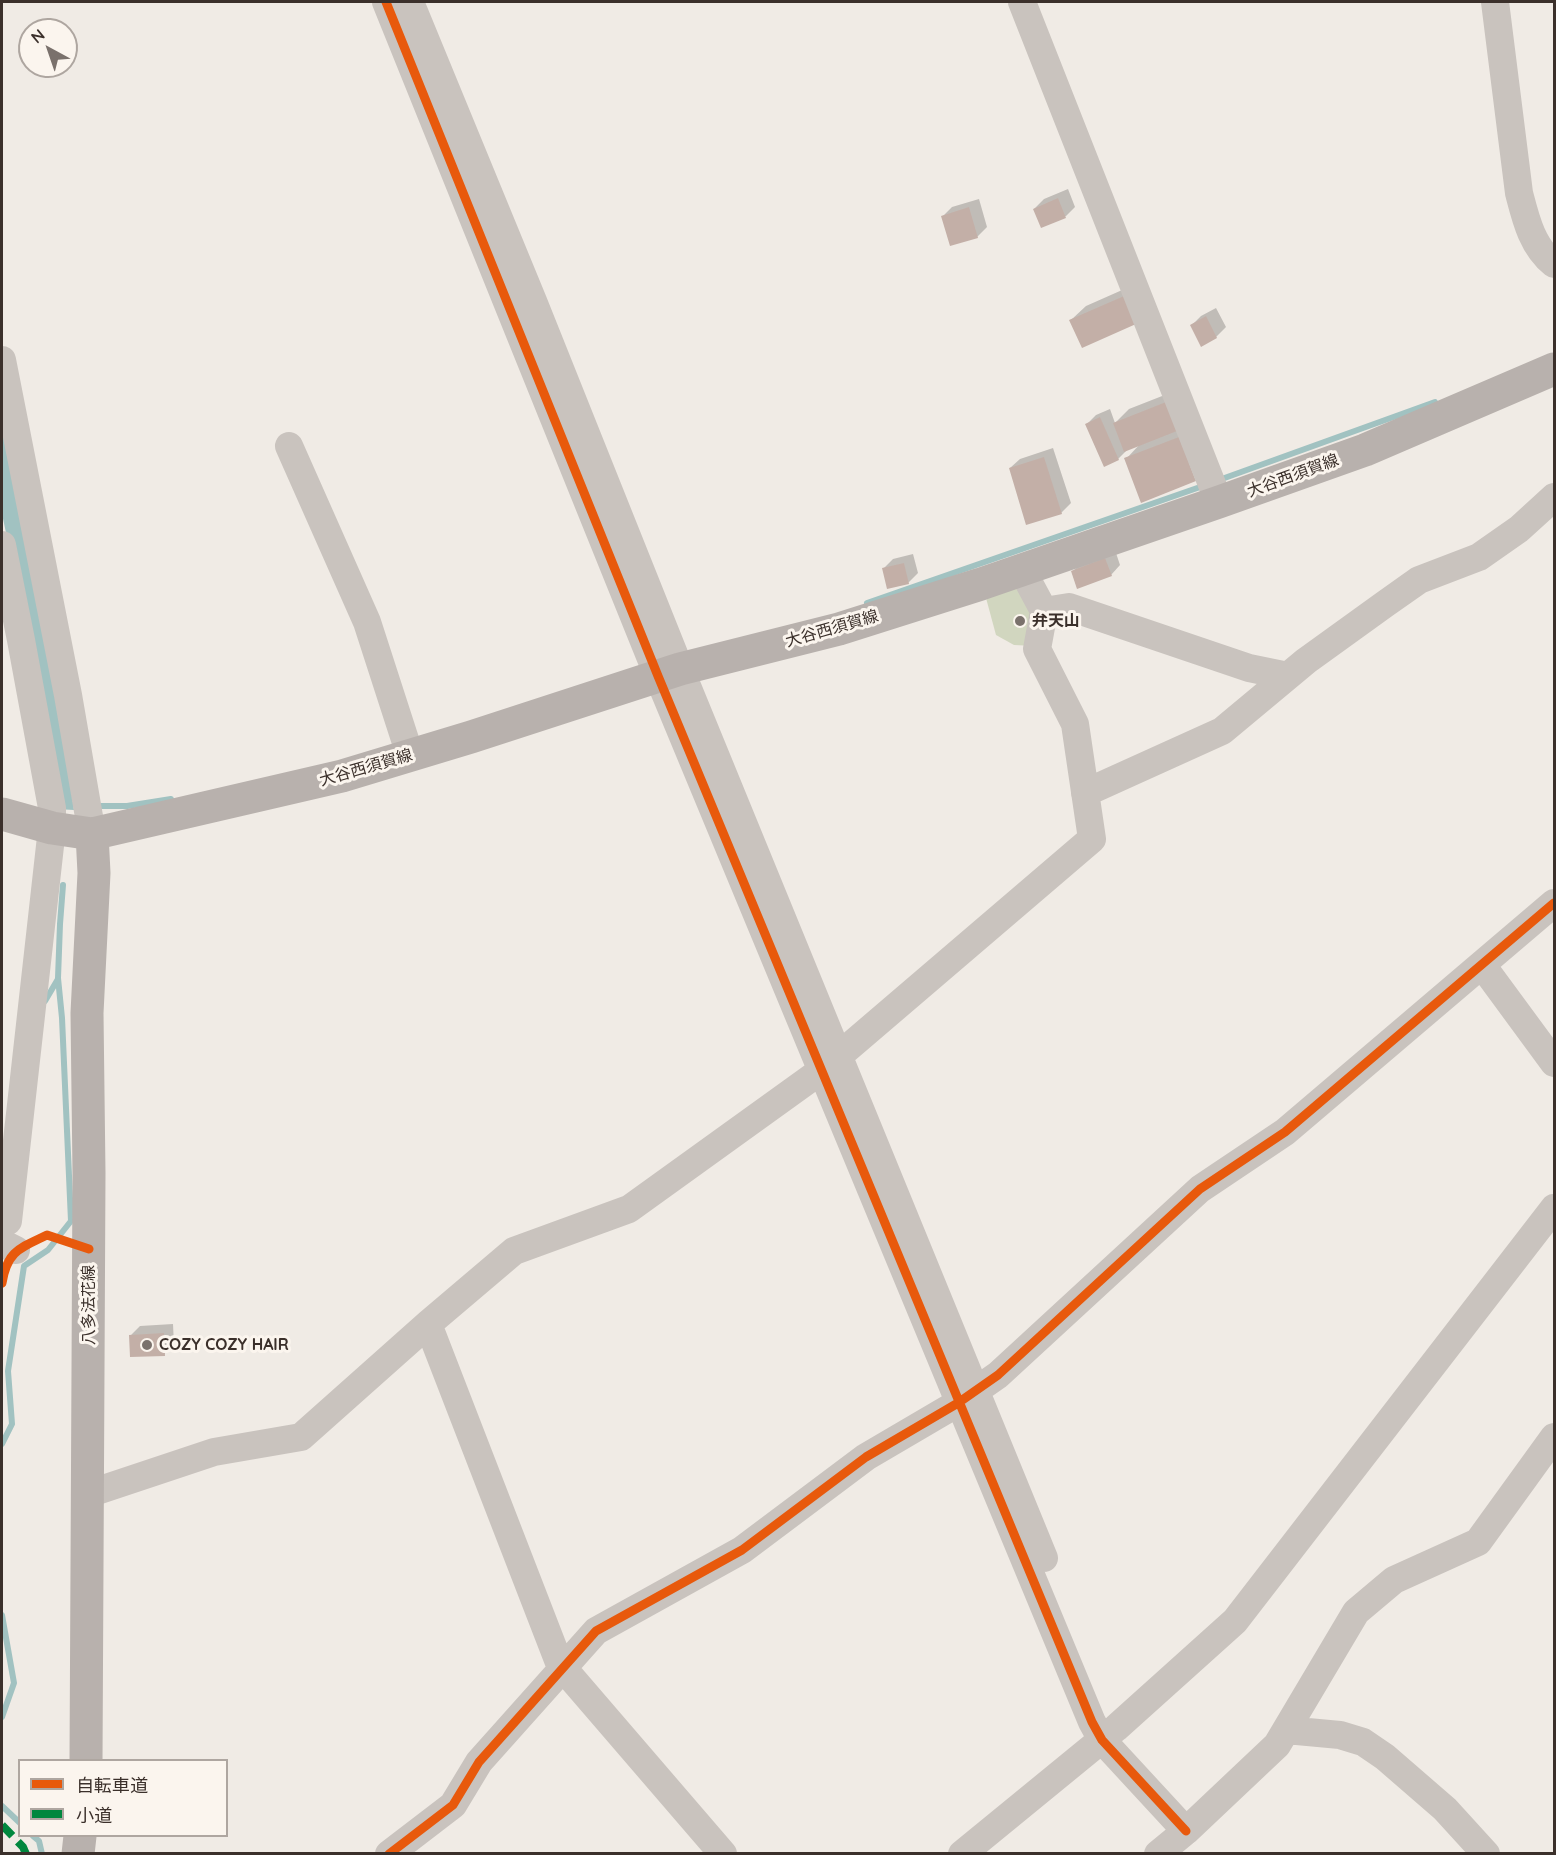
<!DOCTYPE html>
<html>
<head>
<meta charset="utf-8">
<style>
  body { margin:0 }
  #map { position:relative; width:1556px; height:1855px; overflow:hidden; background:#f0ebe5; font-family:Quicksand,"Noto Sans JP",sans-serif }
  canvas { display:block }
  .frame { position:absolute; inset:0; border:3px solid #3b302b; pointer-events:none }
  .legend { position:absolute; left:18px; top:1759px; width:210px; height:78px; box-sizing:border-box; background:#fbf5ee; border:2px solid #aea6a0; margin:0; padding:8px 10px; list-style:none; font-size:18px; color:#3b302b }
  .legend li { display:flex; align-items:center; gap:12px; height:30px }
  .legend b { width:30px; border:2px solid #aea6a0 }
  .north { position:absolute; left:18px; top:18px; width:60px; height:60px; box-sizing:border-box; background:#fbf5ee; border:2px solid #aea6a0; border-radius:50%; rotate:320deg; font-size:16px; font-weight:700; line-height:24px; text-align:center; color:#3b302b }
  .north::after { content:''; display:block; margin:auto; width:21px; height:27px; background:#7a716c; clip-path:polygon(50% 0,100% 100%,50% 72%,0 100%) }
</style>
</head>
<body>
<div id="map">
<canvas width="1556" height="1855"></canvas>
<div class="frame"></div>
<ul class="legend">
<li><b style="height:8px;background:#e8590c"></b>自転車道</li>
<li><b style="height:8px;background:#00873e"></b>小道</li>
</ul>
<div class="north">N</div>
</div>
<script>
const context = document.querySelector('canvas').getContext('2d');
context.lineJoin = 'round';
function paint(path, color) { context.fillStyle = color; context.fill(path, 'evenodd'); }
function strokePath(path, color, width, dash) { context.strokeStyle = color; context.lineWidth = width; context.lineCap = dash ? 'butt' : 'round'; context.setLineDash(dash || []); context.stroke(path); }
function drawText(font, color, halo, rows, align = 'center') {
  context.font = font + ' Quicksand,"Noto Sans JP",sans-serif'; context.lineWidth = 6; context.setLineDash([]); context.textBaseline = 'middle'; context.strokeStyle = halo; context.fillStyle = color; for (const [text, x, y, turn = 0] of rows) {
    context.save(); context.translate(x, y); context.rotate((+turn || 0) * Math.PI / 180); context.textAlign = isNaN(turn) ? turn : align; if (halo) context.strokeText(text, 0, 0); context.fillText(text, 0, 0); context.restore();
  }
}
paint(new Path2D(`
  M 1016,583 L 1033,593 L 1035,646 L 1014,645 L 996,635 L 986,598 Z`), '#d1d6bf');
paint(new Path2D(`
  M 2,407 L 58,695 L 74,810 L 56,809 L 37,678 L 2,514 Z`), '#a1c2c1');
paint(new Path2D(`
  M 1068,189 L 1075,207 L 1066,216 L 1042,226 L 1034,209 L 1044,199 Z
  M 979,199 L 987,227 L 977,237 L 943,216 L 952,207 Z
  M 1138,283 L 1149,309 L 1071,320 L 1086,306 Z
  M 1216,308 L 1226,327 L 1216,337 L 1202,345 L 1192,325 L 1201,316 Z
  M 1180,389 L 1209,466 L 1126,459 L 1141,443 L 1127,450 L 1118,459 L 1087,424 L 1096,415 L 1110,409 L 1115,423 L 1129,409 Z
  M 1053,448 L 1071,503 L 1061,513 L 1010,468 L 1020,459 Z
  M 1115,550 L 1120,565 L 1111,575 L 1072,572 L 1082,562 Z
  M 913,554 L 918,573 L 908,583 L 884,568 L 893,559 Z
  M 173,1324 L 174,1345 L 164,1354 L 131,1335 L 140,1326 Z`), '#0003');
strokePath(new Path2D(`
  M 1219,480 L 1435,402
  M 867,603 L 1203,486
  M 95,806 L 127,806 L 171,799
  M 45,1001 L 58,979
  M 2,1444 L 12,1424 L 8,1371 L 24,1266 L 48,1250 L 71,1221 L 62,1018 L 58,978 L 60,924 L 63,885
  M 2,1615 L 14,1683 L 2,1717
  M 2,1806 L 20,1823
  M 33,1836 L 39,1841 L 42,1854`), '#a1c2c1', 6);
paint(new Path2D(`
  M 1058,198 L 1066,218 L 1041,228 L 1033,209 Z
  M 969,207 L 978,238 L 950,246 L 941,216 Z
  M 1124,296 L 1136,324 L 1082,348 L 1069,320 Z
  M 1206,316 L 1217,338 L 1201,347 L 1190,325 Z
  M 1166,402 L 1177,431 L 1124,452 L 1113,423 Z
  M 1100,417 L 1119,460 L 1104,467 L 1085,424 Z
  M 1179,437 L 1196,481 L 1141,503 L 1124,458 Z
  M 1044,457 L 1062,514 L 1026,525 L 1009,468 Z
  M 1105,558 L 1112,576 L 1077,589 L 1071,571 Z
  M 904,563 L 909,584 L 887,589 L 882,568 Z
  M 164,1333 L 165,1356 L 130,1357 L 129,1335 Z`), '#c3afa7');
strokePath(new Path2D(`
  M 386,2 L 658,676 L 1092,1722 L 1102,1740 L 1186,1831
  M 410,2 L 533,301 L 680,669 L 1044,1558
  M 1022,2 L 1219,502
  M 1495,2 L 1519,193 C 1526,220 1532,246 1554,264
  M 2,360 L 68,695 L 92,834
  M 289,446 L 367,622 L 410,755
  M 2,545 L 21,640 L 52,808 L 52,828 L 8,1221 L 2,1221
  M 1044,611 L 1069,607 L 1249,668 L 1288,676
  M 1085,793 L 1222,731 L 1306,661 L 1385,604 L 1419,580 L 1479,557 L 1519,529 L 1554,497
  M 1482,965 L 1554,1063
  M 2,1243 L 16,1250
  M 428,1324 L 558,1660 L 563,1668 L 723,1854
  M 88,1494 L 214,1452 L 301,1437 L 428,1324 L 514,1251 L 629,1209 L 822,1070 L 1092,839 L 1075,724 L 1037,649 L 1044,611 L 1022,570
  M 1286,1730 L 1340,1735 L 1363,1742 L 1385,1757 L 1445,1809 L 1486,1854
  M 389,1854 L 453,1805 L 479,1762 L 596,1631 L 742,1550 L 866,1457 L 958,1403 L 998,1375 L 1200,1189 L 1285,1132 L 1554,903
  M 962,1854 L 1116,1728 L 1235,1621 L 1554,1208
  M 1158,1854 L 1186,1831 L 1277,1745 L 1356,1612 L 1394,1580 L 1478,1542 L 1554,1437`), '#c9c3be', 28);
strokePath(new Path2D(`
  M 2,814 L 52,828 L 92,834 L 342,776 L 471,737 L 680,669 L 839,629 L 981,584 L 1219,502 L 1365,450 L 1554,369
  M 86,1760 L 89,1173 L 87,1013 L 94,873 L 92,834
  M 78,1854 L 80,1836`), '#b8b1ad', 33);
strokePath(new Path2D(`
  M 2,1825 L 23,1847 L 26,1854`), '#00873e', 8, [15, 8]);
strokePath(new Path2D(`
  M 386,2 L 658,676 L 1092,1722 L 1102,1740 L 1186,1831
  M 2,1283 C 7,1251 20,1248 47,1235 L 89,1249
  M 389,1854 L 453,1805 L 479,1762 L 596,1631 L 742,1550 L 866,1457 L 958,1403 L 998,1375 L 1200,1189 L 1285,1132 L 1554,903`), '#e8590c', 9);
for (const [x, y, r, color] of [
  [1020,621,6,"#7a716c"],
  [147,1345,6,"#7a716c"]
]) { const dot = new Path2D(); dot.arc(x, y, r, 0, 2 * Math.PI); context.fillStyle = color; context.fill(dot); strokePath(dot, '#fbf5ee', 2); }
drawText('16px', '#3b302b', '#fbf5ee', [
  ["大谷西須賀線",1293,476,-20],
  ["大谷西須賀線",832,629,-16],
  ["大谷西須賀線",366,768,-16],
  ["八多法花線",89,1305,-90]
]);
drawText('bold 16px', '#3b302b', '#fbf5ee', [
  ["弁天山",1032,621],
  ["COZY COZY HAIR",159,1345]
], 'left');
</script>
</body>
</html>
